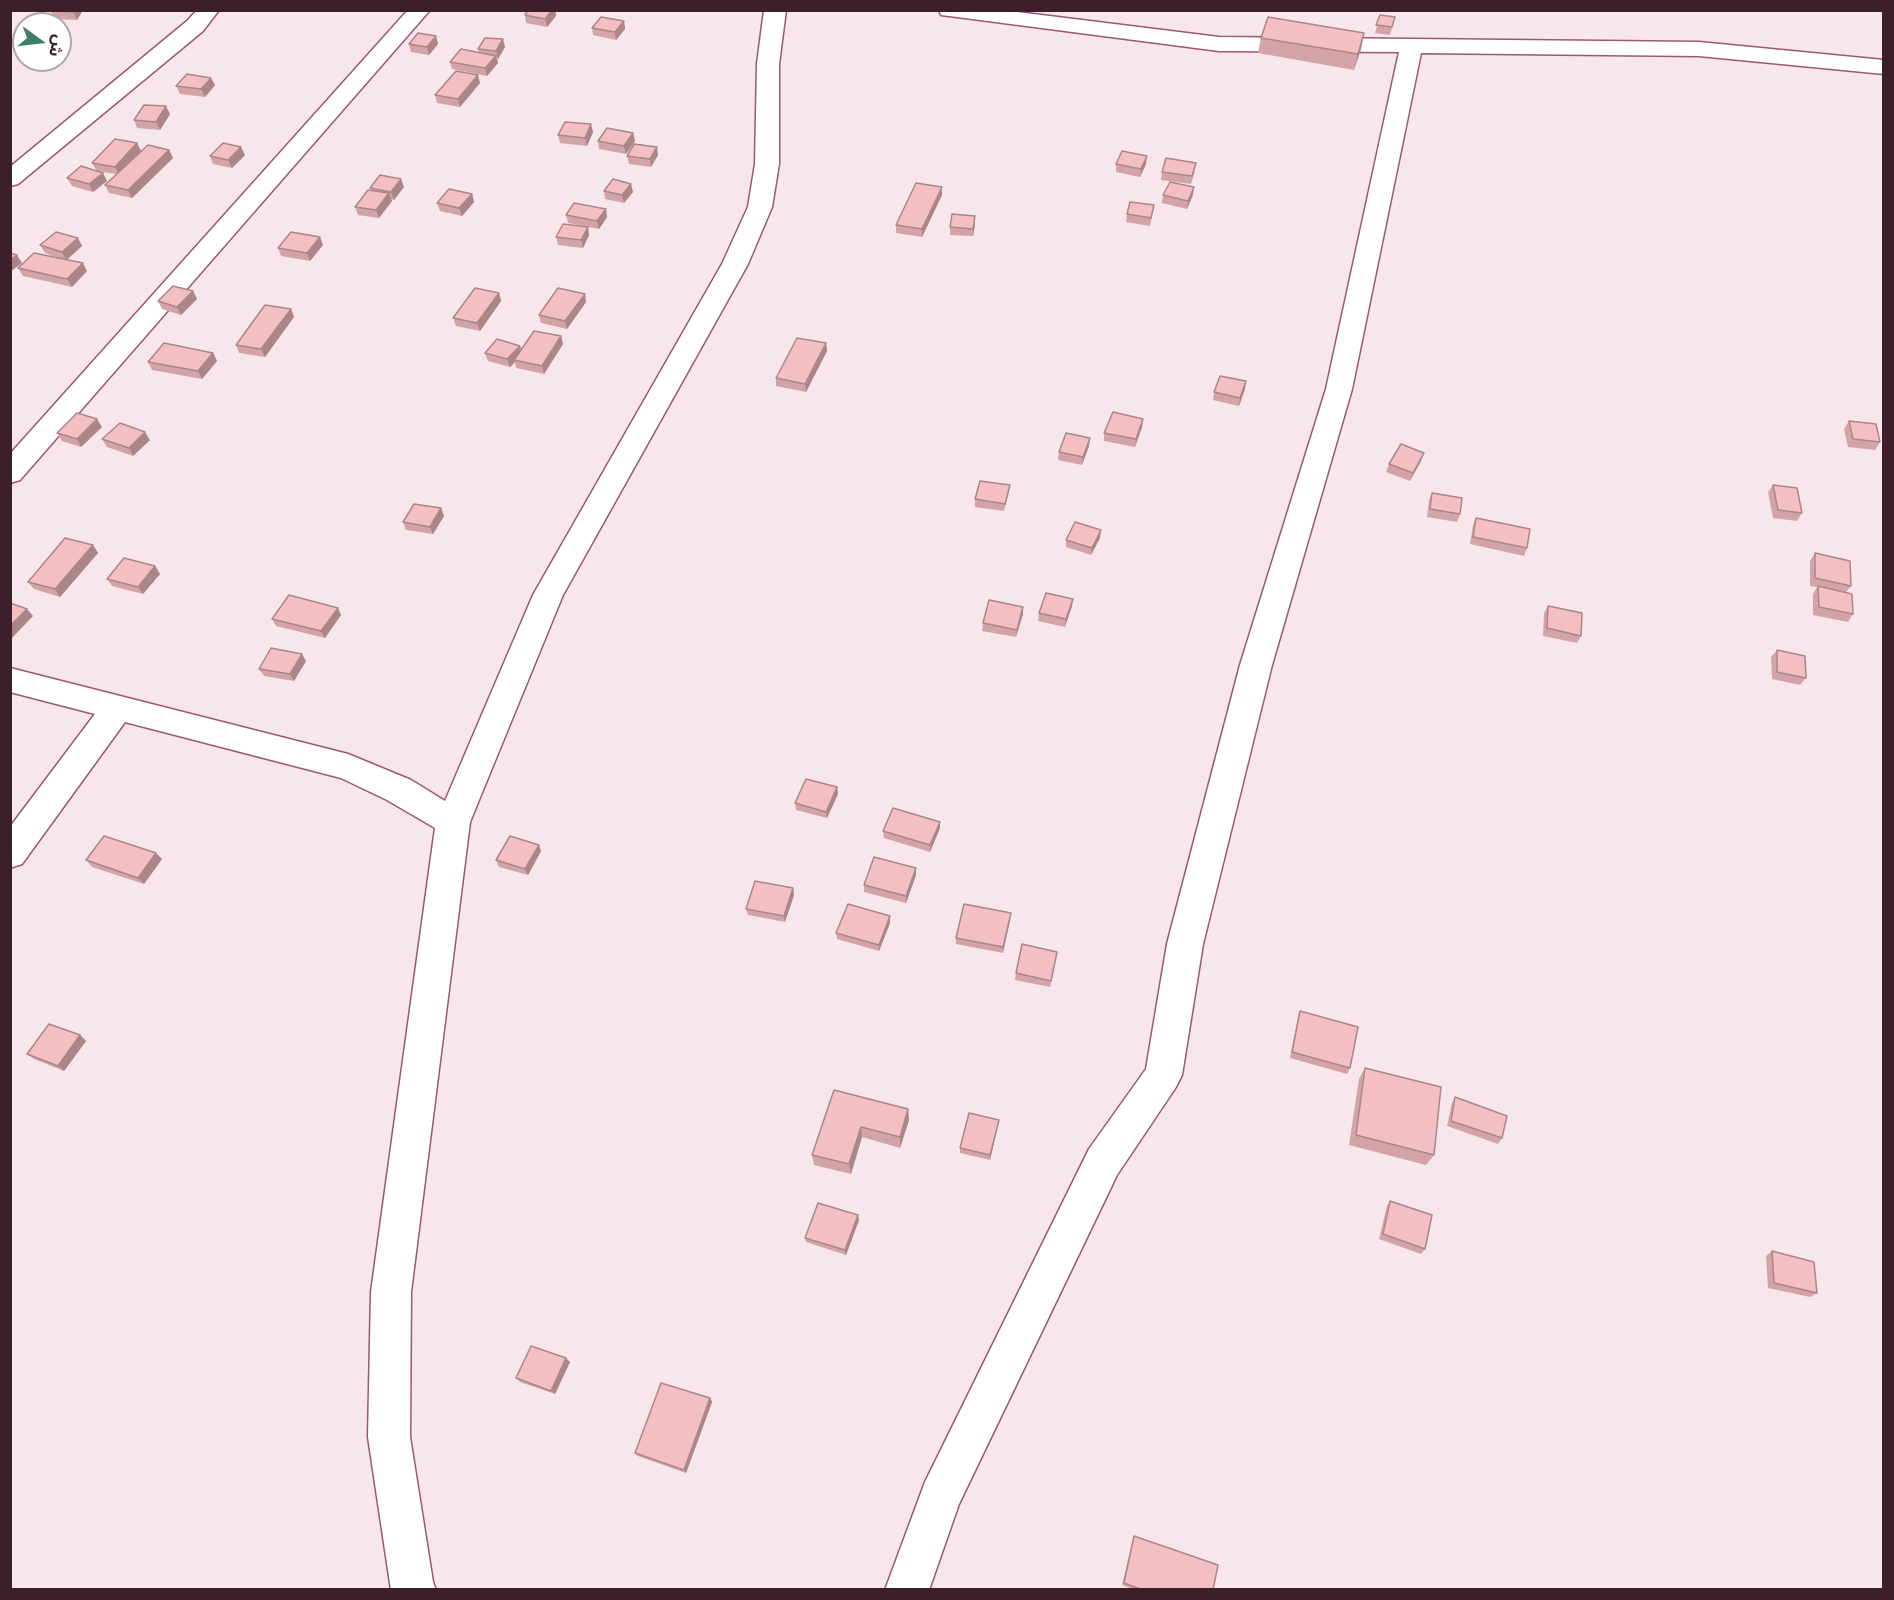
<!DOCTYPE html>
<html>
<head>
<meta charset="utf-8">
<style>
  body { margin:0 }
  #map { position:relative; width:1894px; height:1600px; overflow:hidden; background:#f7e6ec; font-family:"Asap Condensed","Noto Sans Arabic",sans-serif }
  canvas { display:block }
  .frame { position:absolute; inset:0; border:12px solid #3d1f2c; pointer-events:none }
  .north { position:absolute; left:12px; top:12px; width:60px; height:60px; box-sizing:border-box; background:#fff; border:2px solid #b1a5ab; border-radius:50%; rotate:105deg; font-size:16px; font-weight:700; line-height:24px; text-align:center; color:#3d1f2c }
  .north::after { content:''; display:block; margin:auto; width:21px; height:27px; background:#3e7d6b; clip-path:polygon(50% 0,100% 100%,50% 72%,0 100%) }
</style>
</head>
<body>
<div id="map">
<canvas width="1894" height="1600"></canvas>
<div class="frame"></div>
<div class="north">ش</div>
</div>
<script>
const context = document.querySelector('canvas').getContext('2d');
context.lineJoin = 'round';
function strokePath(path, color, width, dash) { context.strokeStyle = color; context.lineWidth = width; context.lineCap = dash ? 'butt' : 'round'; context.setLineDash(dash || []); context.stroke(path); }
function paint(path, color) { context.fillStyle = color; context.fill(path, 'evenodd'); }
const minor = new Path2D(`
  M 197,10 L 219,10 L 203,31 L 18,184 L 10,186 L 10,167 L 187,21 Z
  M 408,10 L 430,10 L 20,480 L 10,483 L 10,454 Z
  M 764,10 L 786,10 L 779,64 L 779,164 L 772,207 L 748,264 L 563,595 L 470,822 L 411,1292 L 410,1437 L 433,1582 L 436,1590 L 391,1590 L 368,1437 L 371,1292 L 435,828 L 387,800 L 341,778 L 125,722 L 22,864 L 10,868 L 10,827 L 95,714 L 10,692 L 10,668 L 348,754 L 411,780 L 445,801 L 533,595 L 722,264 L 748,207 L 755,164 L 757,64 Z
  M 939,10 L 1001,10 L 1219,37 L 1699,42 L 1884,60 L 1884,74 L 1699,56 L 1421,53 L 1352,389 L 1272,665 L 1203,944 L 1182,1075 L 1176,1087 L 1117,1175 L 959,1504 L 929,1590 L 885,1590 L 925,1482 L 1089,1149 L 1146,1069 L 1167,944 L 1240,665 L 1326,389 L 1399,52 L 1219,51 L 949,16 L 941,15 Z`);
strokePath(minor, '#9d5676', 3);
paint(minor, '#fff');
paint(new Path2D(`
  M 83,10 L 77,20 L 55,19 L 51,11 Z
  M 528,10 L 555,10 L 556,16 L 547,27 L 526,23 L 525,15 Z
  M 1380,15 L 1395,17 L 1390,35 L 1375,33 Z
  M 624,21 L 625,29 L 616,40 L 593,35 L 592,28 Z
  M 436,36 L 438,44 L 429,55 L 411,52 L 409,44 Z
  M 1261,38 L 1361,49 L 1354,70 L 1258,53 Z
  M 505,47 L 498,59 L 497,59 L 498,63 L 487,76 L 452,69 L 450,62 L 479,52 L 478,49 Z
  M 480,83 L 460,107 L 437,103 L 435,95 Z
  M 215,85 L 205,97 L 180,94 L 176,86 Z
  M 170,114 L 160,130 L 137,128 L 134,120 Z
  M 593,132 L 587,146 L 560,143 L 558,135 Z
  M 633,133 L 635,141 L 626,154 L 599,149 L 598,141 Z
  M 169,150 L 173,158 L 132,198 L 109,193 L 105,185 L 117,174 L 102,172 L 107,181 L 93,192 L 72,186 L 67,178 L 96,170 L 92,163 L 141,151 L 137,156 Z
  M 245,155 L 232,168 L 213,164 L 210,156 Z
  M 658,155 L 651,167 L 629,164 L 627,156 Z
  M 1116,164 L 1146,164 L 1140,177 L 1116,172 Z
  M 1195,171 L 1191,184 L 1161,180 L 1162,172 Z
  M 404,187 L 394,200 L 391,199 L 392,201 L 379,218 L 358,215 L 355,207 L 371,190 L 370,188 Z
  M 604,191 L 633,192 L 624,203 L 605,199 Z
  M 472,194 L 474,202 L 462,216 L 440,211 L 437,203 Z
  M 942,195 L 922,237 L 896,233 L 896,225 Z
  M 1163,195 L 1193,195 L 1187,209 L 1162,203 Z
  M 1154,205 L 1150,226 L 1126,222 L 1127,214 Z
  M 606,209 L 607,217 L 599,229 L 568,223 L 566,215 Z
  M 975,216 L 975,224 L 973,236 L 950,235 L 950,227 Z
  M 588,227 L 589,235 L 583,248 L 558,245 L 556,237 Z
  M 40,245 L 82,246 L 67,260 L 87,271 L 72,287 L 23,276 L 18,268 L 62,259 L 45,253 Z
  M 323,245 L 310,261 L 281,256 L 278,248 Z
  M 193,291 L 197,299 L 181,315 L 162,309 L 158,301 Z
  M 499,293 L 501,301 L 480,331 L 456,326 L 453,318 Z
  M 586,302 L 567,329 L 541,323 L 539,315 Z
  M 291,309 L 294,317 L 265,357 L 239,353 L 236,345 Z
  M 561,336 L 563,344 L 544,374 L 516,368 L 515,362 L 510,367 L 488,361 L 485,353 L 520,346 L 521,350 Z
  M 826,343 L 827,351 L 806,392 L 776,386 L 776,378 Z
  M 213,353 L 217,361 L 202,379 L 152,370 L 148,362 Z
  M 1245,389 L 1239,406 L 1213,400 L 1214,392 Z
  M 1143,419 L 1142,427 L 1135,447 L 1104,441 L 1104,433 Z
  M 1849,421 L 1880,442 L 1875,450 L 1848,447 L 1844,429 Z
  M 102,427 L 81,447 L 62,441 L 57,433 Z
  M 102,439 L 150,440 L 133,456 L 107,447 Z
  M 1089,446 L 1082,465 L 1058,460 L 1059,452 Z
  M 1421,461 L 1410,481 L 1386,472 L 1389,464 Z
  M 1010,485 L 1009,492 L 1004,511 L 975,507 L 975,499 Z
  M 1773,485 L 1802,513 L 1797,521 L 1773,518 L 1768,492 Z
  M 1432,493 L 1460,514 L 1457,522 L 1427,517 L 1429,500 Z
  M 441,508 L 444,516 L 433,534 L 406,530 L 403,522 Z
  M 1476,518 L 1527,548 L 1524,556 L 1470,544 L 1473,525 Z
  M 1100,538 L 1091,555 L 1066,547 L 1066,540 Z
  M 93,545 L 98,553 L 60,597 L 34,589 L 28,582 Z
  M 1815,553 L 1851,586 L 1846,592 L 1853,614 L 1848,622 L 1813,615 L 1813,594 L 1817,587 L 1810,586 L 1810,561 Z
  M 155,566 L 160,574 L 143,594 L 112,586 L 107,579 Z
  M 1072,606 L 1065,627 L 1038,621 L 1039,613 Z
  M 1548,606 L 1581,636 L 1577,643 L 1543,636 L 1544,613 Z
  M 1023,614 L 1016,637 L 982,631 L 983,623 Z
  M 341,615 L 325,638 L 276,626 L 272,619 Z
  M 1777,650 L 1806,678 L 1800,685 L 1772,679 L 1771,657 Z
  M 306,661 L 294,681 L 264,676 L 259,669 Z
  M 837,787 L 838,794 L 827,818 L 796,810 L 795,803 Z
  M 940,828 L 930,852 L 884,838 L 883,831 Z
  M 539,845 L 541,851 L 528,875 L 499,867 L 496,860 Z
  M 156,853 L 162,859 L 144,884 L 92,867 L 86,860 Z
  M 916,875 L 906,903 L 864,892 L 864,885 Z
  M 793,888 L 794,895 L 785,922 L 748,915 L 746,909 Z
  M 890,916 L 890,923 L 879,951 L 837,939 L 836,933 Z
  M 1010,920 L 1003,953 L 956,944 L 956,938 Z
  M 1056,958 L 1050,987 L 1015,980 L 1016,973 Z
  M 1300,1011 L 1350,1068 L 1347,1074 L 1290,1058 L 1298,1017 Z
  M 80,1035 L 86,1041 L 64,1071 L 34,1059 L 27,1054 Z
  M 1365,1068 L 1434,1155 L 1426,1165 L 1349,1145 L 1359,1079 Z
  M 834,1090 L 908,1109 L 909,1120 L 900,1148 L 862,1137 L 851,1174 L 814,1165 L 812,1155 Z
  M 1455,1097 L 1502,1138 L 1498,1144 L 1447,1126 L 1452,1103 Z
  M 998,1125 L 990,1160 L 960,1153 L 960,1148 Z
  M 1390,1201 L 1425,1249 L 1421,1254 L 1379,1239 L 1387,1206 Z
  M 859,1220 L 846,1255 L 806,1242 L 805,1238 Z
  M 1772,1251 L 1817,1293 L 1810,1297 L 1768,1288 L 1766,1256 Z
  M 570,1362 L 555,1394 L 520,1382 L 516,1378 Z
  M 710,1398 L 712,1402 L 686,1473 L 638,1456 L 635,1453 Z
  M 1134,1536 L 1213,1590 L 1135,1590 L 1122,1585 L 1133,1539 Z`), '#d2a4a8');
paint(new Path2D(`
  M 74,10 L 83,10 L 77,20 L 73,12 Z
  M 552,10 L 555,10 L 556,16 L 547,27 L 545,19 Z
  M 624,21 L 625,29 L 616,40 L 615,32 Z
  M 1364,33 L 1361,49 L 1354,70 L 1358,54 Z
  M 436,36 L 438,44 L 429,55 L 427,47 Z
  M 503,39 L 505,47 L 498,59 L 496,51 Z
  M 496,56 L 498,63 L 487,76 L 485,68 Z
  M 478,75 L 480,83 L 460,107 L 458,99 Z
  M 211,78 L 215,85 L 205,97 L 201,89 Z
  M 166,106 L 170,114 L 160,130 L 156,122 Z
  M 591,124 L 593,132 L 587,146 L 585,138 Z
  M 633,133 L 635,141 L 626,154 L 624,146 Z
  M 137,143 L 141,151 L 119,175 L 115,167 Z
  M 241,147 L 245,155 L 232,168 L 228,160 Z
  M 657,147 L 658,155 L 651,167 L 650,159 Z
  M 169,150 L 173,158 L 132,198 L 128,190 Z
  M 1147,156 L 1146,164 L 1140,177 L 1141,169 Z
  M 103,173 L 107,181 L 93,192 L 89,184 Z
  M 401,179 L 404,187 L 394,200 L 391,192 Z
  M 631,184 L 633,192 L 624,203 L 622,195 Z
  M 942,187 L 942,195 L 922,237 L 922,229 Z
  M 1194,187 L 1193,195 L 1187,209 L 1188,201 Z
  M 389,193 L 392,201 L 379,218 L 376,210 Z
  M 472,194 L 474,202 L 462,216 L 459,208 Z
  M 606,209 L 607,217 L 599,229 L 597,221 Z
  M 975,216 L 975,224 L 973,236 L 973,229 Z
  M 588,227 L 589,235 L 583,248 L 581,240 Z
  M 320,237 L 323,245 L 310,261 L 307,253 Z
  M 78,238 L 82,246 L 66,260 L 62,252 Z
  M 17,255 L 22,263 L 10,272 L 10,260 Z
  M 83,263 L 87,271 L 72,287 L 67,279 Z
  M 193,291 L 197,299 L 181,315 L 177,307 Z
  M 499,293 L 501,301 L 480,331 L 477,323 Z
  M 585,294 L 586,302 L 567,329 L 565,321 Z
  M 291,309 L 294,317 L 265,357 L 261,349 Z
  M 561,336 L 563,344 L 544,374 L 542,366 Z
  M 826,343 L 827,351 L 806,392 L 805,384 Z
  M 520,346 L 522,353 L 514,360 L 515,362 L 510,367 L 507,359 Z
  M 213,353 L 217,361 L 202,379 L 198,371 Z
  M 1246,381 L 1245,389 L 1239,406 L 1240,398 Z
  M 97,419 L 102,427 L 81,447 L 77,439 Z
  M 1143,419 L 1142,427 L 1135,447 L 1136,439 Z
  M 145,432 L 150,440 L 133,456 L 129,448 Z
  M 1090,438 L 1089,446 L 1082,465 L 1083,457 Z
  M 1424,453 L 1421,461 L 1410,481 L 1413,473 Z
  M 441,508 L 444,516 L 433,534 L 430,527 Z
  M 1101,530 L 1100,538 L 1091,555 L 1092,548 Z
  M 93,545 L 98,553 L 60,597 L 55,589 Z
  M 155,566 L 160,574 L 143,594 L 138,587 Z
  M 1073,599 L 1072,606 L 1065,627 L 1066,619 Z
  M 1023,607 L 1023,614 L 1016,637 L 1017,630 Z
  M 338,608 L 341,615 L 325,638 L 321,631 Z
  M 27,609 L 33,616 L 12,638 L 10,636 L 10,626 Z
  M 302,654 L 306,661 L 294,681 L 290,674 Z
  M 837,787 L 838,794 L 827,818 L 826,812 Z
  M 940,822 L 940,828 L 930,852 L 930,845 Z
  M 539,845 L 541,851 L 528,875 L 525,869 Z
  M 156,853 L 162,859 L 144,884 L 138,878 Z
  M 916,868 L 916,875 L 906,903 L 906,896 Z
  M 793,888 L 794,895 L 785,922 L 784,916 Z
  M 1011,913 L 1010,920 L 1003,953 L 1003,947 Z
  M 890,916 L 890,923 L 879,951 L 879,945 Z
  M 80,1035 L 86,1041 L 64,1071 L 58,1066 Z
  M 908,1109 L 909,1120 L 900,1148 L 900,1137 Z
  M 999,1120 L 998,1125 L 990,1160 L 990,1155 Z
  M 861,1127 L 862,1137 L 851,1174 L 849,1164 Z
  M 858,1215 L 859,1220 L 846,1255 L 845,1250 Z
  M 566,1358 L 570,1362 L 555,1394 L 551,1391 Z
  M 710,1398 L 712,1402 L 686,1473 L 684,1470 Z`), '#ab8688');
const building = new Path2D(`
  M 51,10 L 74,10 L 73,12 L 51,11 Z
  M 528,10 L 552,10 L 545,19 L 525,15 Z
  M 1380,15 L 1395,17 L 1392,27 L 1376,25 Z
  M 601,17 L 624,21 L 615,32 L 592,28 Z
  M 1268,17 L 1364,33 L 1358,54 L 1261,38 Z
  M 418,33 L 436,36 L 427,47 L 409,44 Z
  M 485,38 L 503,39 L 496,51 L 478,49 Z
  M 461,49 L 496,56 L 485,68 L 450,62 Z
  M 456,71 L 478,75 L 458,99 L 435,95 Z
  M 187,74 L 211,78 L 201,89 L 176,86 Z
  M 144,105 L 166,106 L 156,122 L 134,120 Z
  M 565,122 L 591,124 L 585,138 L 558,135 Z
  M 607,128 L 633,133 L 624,146 L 598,141 Z
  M 115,139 L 137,143 L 115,167 L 92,163 Z
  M 223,143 L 241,147 L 228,160 L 210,156 Z
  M 634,144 L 657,147 L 650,159 L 627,156 Z
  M 148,145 L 169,150 L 128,190 L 105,185 Z
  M 1122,151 L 1147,156 L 1141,169 L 1116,164 Z
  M 1166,158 L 1196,163 L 1192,176 L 1162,172 Z
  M 81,166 L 103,173 L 89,184 L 67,178 Z
  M 380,175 L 401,179 L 391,192 L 370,188 Z
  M 613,179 L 631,184 L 622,195 L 604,191 Z
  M 1170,182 L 1194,187 L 1188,201 L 1163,195 Z
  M 916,183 L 942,187 L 922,229 L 896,225 Z
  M 449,189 L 472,194 L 459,208 L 437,203 Z
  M 368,190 L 389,193 L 376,210 L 355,207 Z
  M 1130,202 L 1154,205 L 1151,218 L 1127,214 Z
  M 574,203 L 606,209 L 597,221 L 566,215 Z
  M 952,214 L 975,216 L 973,229 L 950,227 Z
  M 563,224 L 588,227 L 581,240 L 556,237 Z
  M 56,232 L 78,238 L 62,252 L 40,245 Z
  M 291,232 L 320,237 L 307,253 L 278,248 Z
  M 10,253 L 17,255 L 10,260 Z
  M 34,253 L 83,263 L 67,279 L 18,268 Z
  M 173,286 L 193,291 L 177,307 L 158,301 Z
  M 475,288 L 499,293 L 477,323 L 453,318 Z
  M 558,288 L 585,294 L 565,321 L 539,315 Z
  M 265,305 L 291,309 L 261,349 L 236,345 Z
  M 534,331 L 561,336 L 542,366 L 514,360 Z
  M 797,338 L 826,343 L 805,384 L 776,378 Z
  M 497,339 L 520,346 L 507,359 L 485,353 Z
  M 164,343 L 213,353 L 198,371 L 148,362 Z
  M 1220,376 L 1246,381 L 1240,398 L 1214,392 Z
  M 1113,412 L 1143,419 L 1136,439 L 1104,433 Z
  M 77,413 L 97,419 L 77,439 L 57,433 Z
  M 1849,421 L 1876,424 L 1880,442 L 1853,439 Z
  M 120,423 L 145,432 L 129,448 L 102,439 Z
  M 1066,433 L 1090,438 L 1083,457 L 1059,452 Z
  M 1401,444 L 1424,453 L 1413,473 L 1389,464 Z
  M 980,481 L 1010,485 L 1005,504 L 975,499 Z
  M 1773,485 L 1797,488 L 1802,513 L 1778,510 Z
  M 1432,493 L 1462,498 L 1460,514 L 1430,509 Z
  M 414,504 L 441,508 L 430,527 L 403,522 Z
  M 1476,518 L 1530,529 L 1527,548 L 1473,537 Z
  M 1075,522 L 1101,530 L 1092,548 L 1066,540 Z
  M 65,538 L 93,545 L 55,589 L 28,582 Z
  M 1815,553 L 1850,561 L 1851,586 L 1815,578 Z
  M 124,558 L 155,566 L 138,587 L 107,579 Z
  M 1818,586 L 1852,594 L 1853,614 L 1819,607 Z
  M 1046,593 L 1073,599 L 1066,619 L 1039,613 Z
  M 289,595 L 338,608 L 321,631 L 272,619 Z
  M 989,600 L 1023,607 L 1017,630 L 983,623 Z
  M 10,603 L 27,609 L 10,626 Z
  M 1548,606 L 1582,613 L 1581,636 L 1547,628 Z
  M 271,648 L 302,654 L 290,674 L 259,669 Z
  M 1777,650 L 1805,656 L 1806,678 L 1777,672 Z
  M 806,779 L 837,787 L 826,812 L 795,803 Z
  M 893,808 L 940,822 L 930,845 L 883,831 Z
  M 104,836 L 156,853 L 138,878 L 86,860 Z
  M 510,836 L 539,845 L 525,869 L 496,860 Z
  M 874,857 L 916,868 L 906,896 L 864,885 Z
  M 755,881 L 793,888 L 784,916 L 746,909 Z
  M 848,904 L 890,916 L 879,945 L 836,933 Z
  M 964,904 L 1011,913 L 1003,947 L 956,938 Z
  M 1022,944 L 1057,952 L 1051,981 L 1016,973 Z
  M 1300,1011 L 1358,1027 L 1350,1068 L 1292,1052 Z
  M 49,1024 L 80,1035 L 58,1066 L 27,1054 Z
  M 1365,1068 L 1441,1087 L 1434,1155 L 1356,1135 Z
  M 834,1090 L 908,1109 L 900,1137 L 861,1127 L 849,1164 L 812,1155 Z
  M 1455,1097 L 1507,1116 L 1502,1138 L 1451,1121 Z
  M 969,1113 L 999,1120 L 990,1155 L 960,1148 Z
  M 1390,1201 L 1432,1215 L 1425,1249 L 1383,1234 Z
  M 818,1203 L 858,1215 L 845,1250 L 805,1238 Z
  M 1772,1251 L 1814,1262 L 1817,1293 L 1774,1283 Z
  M 531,1346 L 566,1358 L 551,1391 L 516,1378 Z
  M 661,1383 L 710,1398 L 684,1470 L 635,1453 Z
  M 1134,1536 L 1218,1565 L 1213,1590 L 1143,1590 L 1124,1583 Z`);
paint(building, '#f4bfc3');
strokePath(building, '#ab8688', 1.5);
</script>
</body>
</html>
